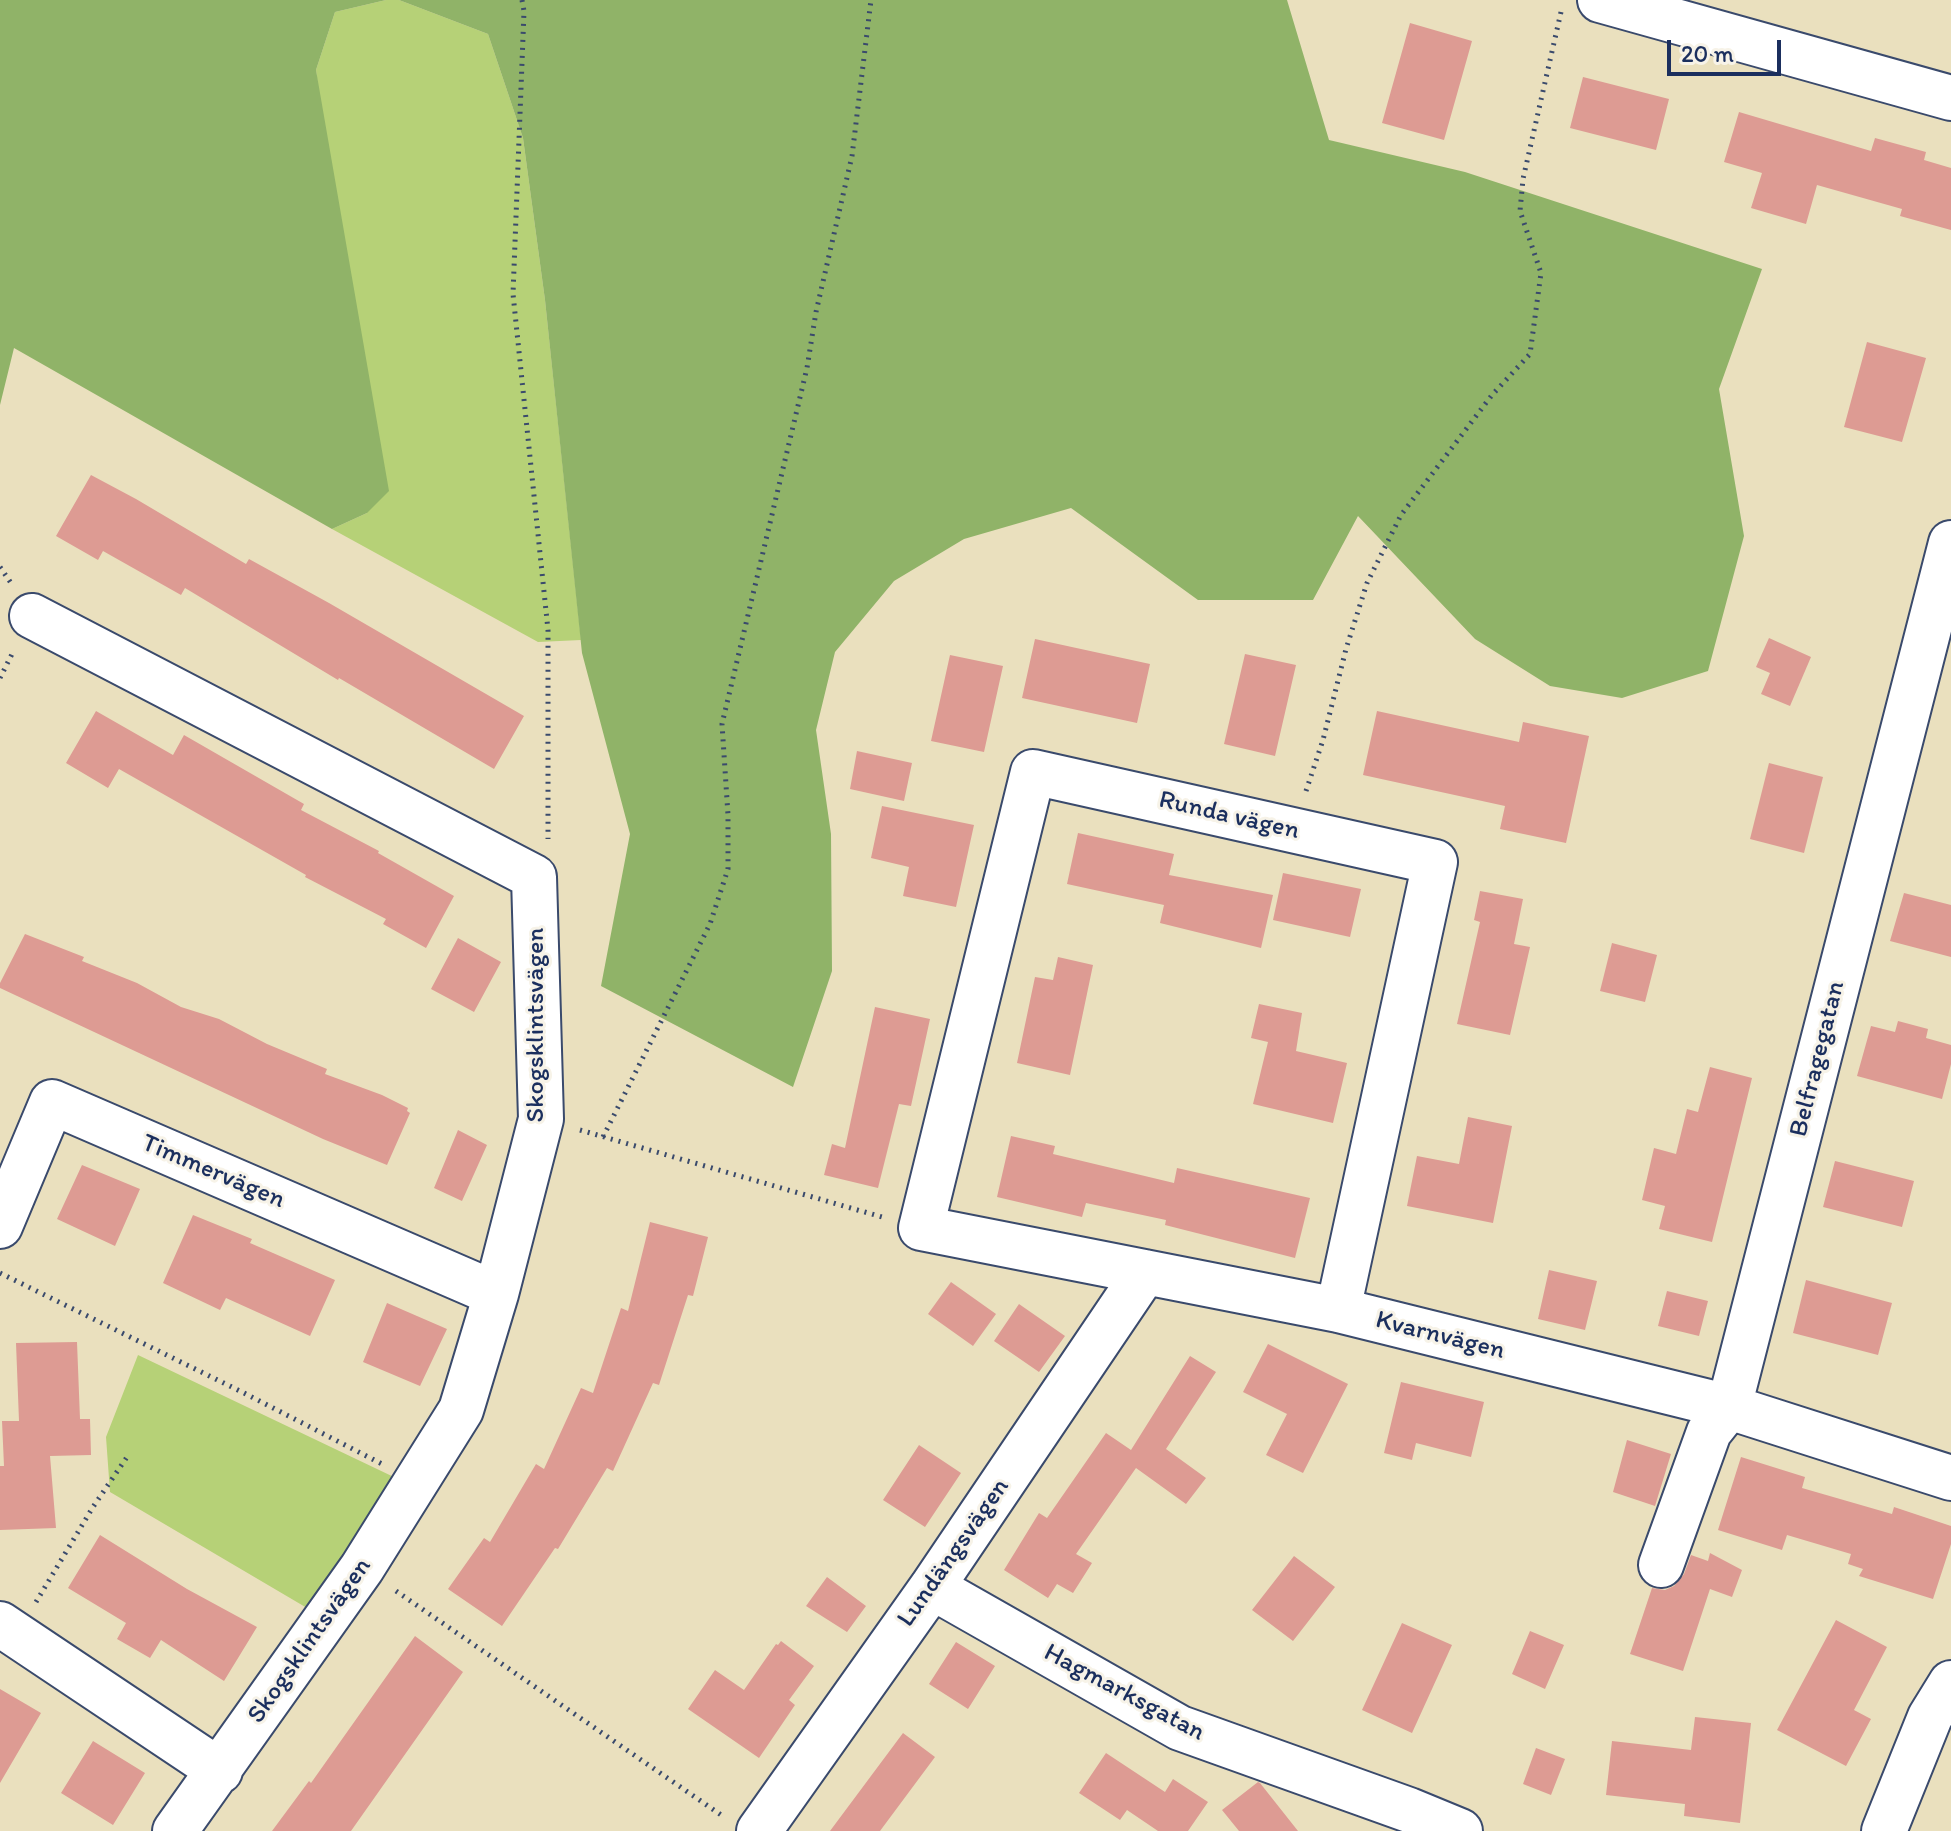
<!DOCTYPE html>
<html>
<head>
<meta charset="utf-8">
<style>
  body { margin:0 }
  #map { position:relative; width:1951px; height:1831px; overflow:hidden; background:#eae0be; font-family:Itim,sans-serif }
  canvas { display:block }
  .scale { position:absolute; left:1667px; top:40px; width:114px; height:36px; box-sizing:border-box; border:4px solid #1b2f5e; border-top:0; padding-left:10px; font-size:24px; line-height:28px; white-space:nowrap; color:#1b2f5e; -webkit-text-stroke:6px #f7f3e8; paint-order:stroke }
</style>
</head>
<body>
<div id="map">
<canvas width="1951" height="1831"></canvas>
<div class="scale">20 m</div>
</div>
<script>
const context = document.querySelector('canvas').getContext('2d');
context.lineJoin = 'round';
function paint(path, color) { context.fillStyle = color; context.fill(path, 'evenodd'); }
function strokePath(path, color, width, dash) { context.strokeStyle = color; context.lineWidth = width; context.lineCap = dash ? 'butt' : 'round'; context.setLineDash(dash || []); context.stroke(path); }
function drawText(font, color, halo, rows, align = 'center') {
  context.font = font + ' Itim,sans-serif'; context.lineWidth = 6; context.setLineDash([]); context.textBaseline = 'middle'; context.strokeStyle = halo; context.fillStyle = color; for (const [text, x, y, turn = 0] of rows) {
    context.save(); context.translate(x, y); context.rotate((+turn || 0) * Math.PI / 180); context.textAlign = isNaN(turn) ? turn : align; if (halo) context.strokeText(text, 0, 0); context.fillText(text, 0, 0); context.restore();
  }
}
paint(new Path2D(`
  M 386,0 L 399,0 L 488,34 L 523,138 L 545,300 L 581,640 L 538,642 L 332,529 L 367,513 L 316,70 L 335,12 Z
  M 138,1355 L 398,1479 L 348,1554 L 307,1608 L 110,1492 L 106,1437 Z`), '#b6d177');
paint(new Path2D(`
  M 0,0 L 386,0 L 335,12 L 316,70 L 389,491 L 367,513 L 332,529 L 14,348 L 0,405 Z
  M 399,0 L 1287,0 L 1329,140 L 1465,172 L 1762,269 L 1719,389 L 1744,536 L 1708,671 L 1622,698 L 1550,686 L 1475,639 L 1358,516 L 1313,600 L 1198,600 L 1071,508 L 964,539 L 894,581 L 835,652 L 816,730 L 831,834 L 832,971 L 793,1087 L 601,986 L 630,834 L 582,653 L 545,300 L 523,138 L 488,34 Z`), '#90b368');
paint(new Path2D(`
  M 1410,23 L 1472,41 L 1444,140 L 1382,123 Z
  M 1583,77 L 1669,99 L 1656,150 L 1570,128 Z
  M 1739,112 L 1871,151 L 1875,138 L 1926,152 L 1924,160 L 1951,168 L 1951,230 L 1900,216 L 1902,209 L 1817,185 L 1806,224 L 1751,208 L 1762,173 L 1724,162 Z
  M 1867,342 L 1926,358 L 1902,442 L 1844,427 Z
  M 91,475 L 136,499 L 246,564 L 249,559 L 329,603 L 524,716 L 494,769 L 339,678 L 338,680 L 185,588 L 181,595 L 103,551 L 98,560 L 56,536 Z
  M 1769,638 L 1811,657 L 1790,706 L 1761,694 L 1770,673 L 1756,667 Z
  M 1035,639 L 1150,664 L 1137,723 L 1022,698 Z
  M 1245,654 L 1296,665 L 1275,756 L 1224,744 Z
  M 950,655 L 1003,666 L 984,752 L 931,741 Z
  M 96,711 L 173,755 L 184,735 L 304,804 L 301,810 L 379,851 L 378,853 L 454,896 L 426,948 L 383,924 L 386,919 L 305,877 L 306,875 L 119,769 L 108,788 L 66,763 Z
  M 1377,711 L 1519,742 L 1523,722 L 1589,736 L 1566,843 L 1500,829 L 1505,806 L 1363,775 Z
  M 857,751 L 912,763 L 904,801 L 850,789 Z
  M 1769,763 L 1823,777 L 1804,853 L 1750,839 Z
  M 882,806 L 974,825 L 956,907 L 903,896 L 909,867 L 871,858 Z
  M 1078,833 L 1174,854 L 1169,875 L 1273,895 L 1261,948 L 1160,923 L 1164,905 L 1067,884 Z
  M 1283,873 L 1361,889 L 1350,937 L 1273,920 Z
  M 1480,891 L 1523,899 L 1514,944 L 1530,947 L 1510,1035 L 1457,1024 L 1480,922 L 1474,920 Z
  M 1904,893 L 1951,905 L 1951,957 L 1890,941 Z
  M 25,934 L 84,957 L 82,961 L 137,983 L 181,1007 L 219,1019 L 267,1044 L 327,1069 L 325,1074 L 382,1095 L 408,1108 L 407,1111 L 410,1113 L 387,1165 L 323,1139 L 0,988 L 0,983 Z
  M 458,938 L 501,962 L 474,1012 L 431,989 Z
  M 1612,943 L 1657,955 L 1645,1002 L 1600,991 Z
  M 1058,957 L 1093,965 L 1070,1075 L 1017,1063 L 1035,977 L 1053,980 Z
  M 1259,1004 L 1302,1013 L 1296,1051 L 1347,1063 L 1333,1123 L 1253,1104 L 1268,1042 L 1251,1038 Z
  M 875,1007 L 930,1019 L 911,1106 L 899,1104 L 878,1188 L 824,1175 L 832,1144 L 845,1148 Z
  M 1898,1021 L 1928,1029 L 1926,1038 L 1951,1045 L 1951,1064 L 1942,1099 L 1857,1076 L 1871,1026 L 1895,1032 Z
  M 1710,1067 L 1752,1078 L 1712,1242 L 1659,1229 L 1665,1206 L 1642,1200 L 1654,1148 L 1676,1154 L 1687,1109 L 1698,1112 Z
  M 1468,1117 L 1512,1126 L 1493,1223 L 1407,1206 L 1417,1156 L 1459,1164 Z
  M 458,1130 L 487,1145 L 462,1201 L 434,1188 Z
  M 1011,1136 L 1055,1146 L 1053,1154 L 1174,1183 L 1177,1168 L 1310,1198 L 1295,1258 L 1165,1225 L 1166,1220 L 1086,1203 L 1082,1217 L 997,1197 Z
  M 1835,1161 L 1914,1181 L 1902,1227 L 1823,1207 Z
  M 82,1165 L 140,1189 L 115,1246 L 57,1219 Z
  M 193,1215 L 252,1239 L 250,1243 L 335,1280 L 310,1336 L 226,1298 L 220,1310 L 163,1283 Z
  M 650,1222 L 708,1237 L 693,1296 L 688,1295 L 659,1385 L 653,1383 L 613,1471 L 607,1468 L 558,1549 L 555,1548 L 502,1626 L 448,1589 L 484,1538 L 490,1542 L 536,1464 L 544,1469 L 581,1388 L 593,1393 L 621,1308 L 628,1311 Z
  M 1549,1270 L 1597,1281 L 1585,1330 L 1538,1319 Z
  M 1806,1280 L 1892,1303 L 1878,1355 L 1793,1333 Z
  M 951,1282 L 996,1314 L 973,1346 L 928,1314 Z
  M 1667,1291 L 1708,1301 L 1699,1336 L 1658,1326 Z
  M 387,1303 L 447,1329 L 420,1386 L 363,1362 Z
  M 1019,1304 L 1065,1336 L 1039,1372 L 994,1341 Z
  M 77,1342 L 80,1419 L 90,1419 L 91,1455 L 50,1456 L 56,1528 L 0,1530 L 0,1466 L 4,1466 L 2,1421 L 19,1421 L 16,1343 Z
  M 1268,1344 L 1348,1384 L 1303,1473 L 1266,1455 L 1287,1414 L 1243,1392 Z
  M 1190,1356 L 1216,1372 L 1166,1449 L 1206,1478 L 1186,1504 L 1136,1468 L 1076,1554 L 1092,1563 L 1073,1593 L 1057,1584 L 1048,1598 L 1004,1570 L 1039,1513 L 1047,1518 L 1106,1433 L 1131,1450 Z
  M 1401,1382 L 1484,1402 L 1471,1457 L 1416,1443 L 1412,1460 L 1384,1453 Z
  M 1627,1440 L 1671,1454 L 1655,1506 L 1613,1492 Z
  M 919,1445 L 961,1473 L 925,1527 L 883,1500 Z
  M 1741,1457 L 1805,1477 L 1802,1488 L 1892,1514 L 1894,1507 L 1951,1526 L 1951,1544 L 1933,1599 L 1859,1576 L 1863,1569 L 1848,1564 L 1851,1554 L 1787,1535 L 1782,1550 L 1718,1530 Z
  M 100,1535 L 187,1589 L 257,1627 L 224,1681 L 161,1640 L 150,1658 L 117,1639 L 126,1623 L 68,1588 Z
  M 1710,1553 L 1742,1570 L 1732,1597 L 1710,1589 L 1683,1671 L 1630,1654 L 1652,1588 L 1665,1590 L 1674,1586 L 1684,1574 L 1691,1555 L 1708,1561 Z
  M 1294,1556 L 1335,1587 L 1293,1641 L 1252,1610 Z
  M 827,1577 L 866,1606 L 847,1632 L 806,1606 Z
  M 1836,1620 L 1887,1647 L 1854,1710 L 1871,1719 L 1846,1766 L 1777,1730 Z
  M 1402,1623 L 1452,1645 L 1412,1733 L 1362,1710 Z
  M 1530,1631 L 1564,1645 L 1545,1689 L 1512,1674 Z
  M 415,1636 L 463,1672 L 351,1831 L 272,1831 L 309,1781 L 311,1783 Z
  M 781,1641 L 814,1666 L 789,1700 L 795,1705 L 759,1758 L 688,1709 L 715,1670 L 744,1690 L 776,1644 L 778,1645 Z
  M 956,1642 L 995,1666 L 968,1709 L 929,1684 Z
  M 0,1689 L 41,1713 L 0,1783 Z
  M 1695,1717 L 1751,1723 L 1740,1823 L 1684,1816 L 1685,1804 L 1606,1795 L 1612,1741 L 1691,1750 Z
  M 903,1733 L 935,1757 L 880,1831 L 830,1831 Z
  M 93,1741 L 145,1773 L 113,1825 L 61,1793 Z
  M 1536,1748 L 1565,1759 L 1551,1795 L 1523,1784 Z
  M 1106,1753 L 1165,1792 L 1173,1779 L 1208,1802 L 1188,1831 L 1158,1831 L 1127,1810 L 1120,1820 L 1079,1793 Z
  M 1258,1782 L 1260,1783 L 1298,1831 L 1239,1831 L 1222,1810 Z`), '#dd9b93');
const minor = new Path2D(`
  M 1600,0 L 1951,98
  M 32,616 L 534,877 L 541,1119 L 496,1294 L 461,1410 L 362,1568 L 175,1831
  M 0,1226 L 52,1102 L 496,1294
  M 1338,1310 L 1435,862 L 1033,772 L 921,1228 L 1338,1310 L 1729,1407 L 1951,1478
  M 1661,1565 L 1709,1432 L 1729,1407 L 1951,543
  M 932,1587 L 1180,1728 L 1409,1810 L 1460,1831
  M 0,1624 L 220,1771
  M 759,1831 L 932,1587 L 1145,1272
  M 1884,1831 L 1930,1717 L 1951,1683`);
strokePath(minor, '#3a4a6c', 48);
strokePath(new Path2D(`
  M 522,0 L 524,11 L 513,294 L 548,630 L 548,839
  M 0,567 L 11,583
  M 0,678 L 14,650
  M 1306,791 L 1323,740 L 1346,649 L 1367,583 L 1401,515 L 1492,395 L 1530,354 L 1541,273 L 1520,211 L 1523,179 L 1561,12
  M 580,1130 L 882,1217
  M 603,1137 L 710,924 L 728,869 L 728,815 L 722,724 L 807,368 L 816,312 L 852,156 L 871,0
  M 0,1273 L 244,1393 L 382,1464
  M 396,1591 L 724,1817
  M 36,1602 L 93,1507 L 127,1457`), '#3a4a6c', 5, [2, 6]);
strokePath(minor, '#fff', 44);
drawText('26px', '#1b2f5e', '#f7f3e8', [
  ["Runda vägen",1229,816,13],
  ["Skogsklintsvägen",536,1025,-90],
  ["Belfragegatan",1818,1059,-76],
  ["Timmervägen",213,1172,23],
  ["Kvarnvägen",1440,1336,14],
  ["Lundängsvägen",954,1553,-55],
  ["Skogsklintsvägen",310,1641,-55],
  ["Hagmarksgatan",1124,1693,28]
]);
</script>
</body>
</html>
